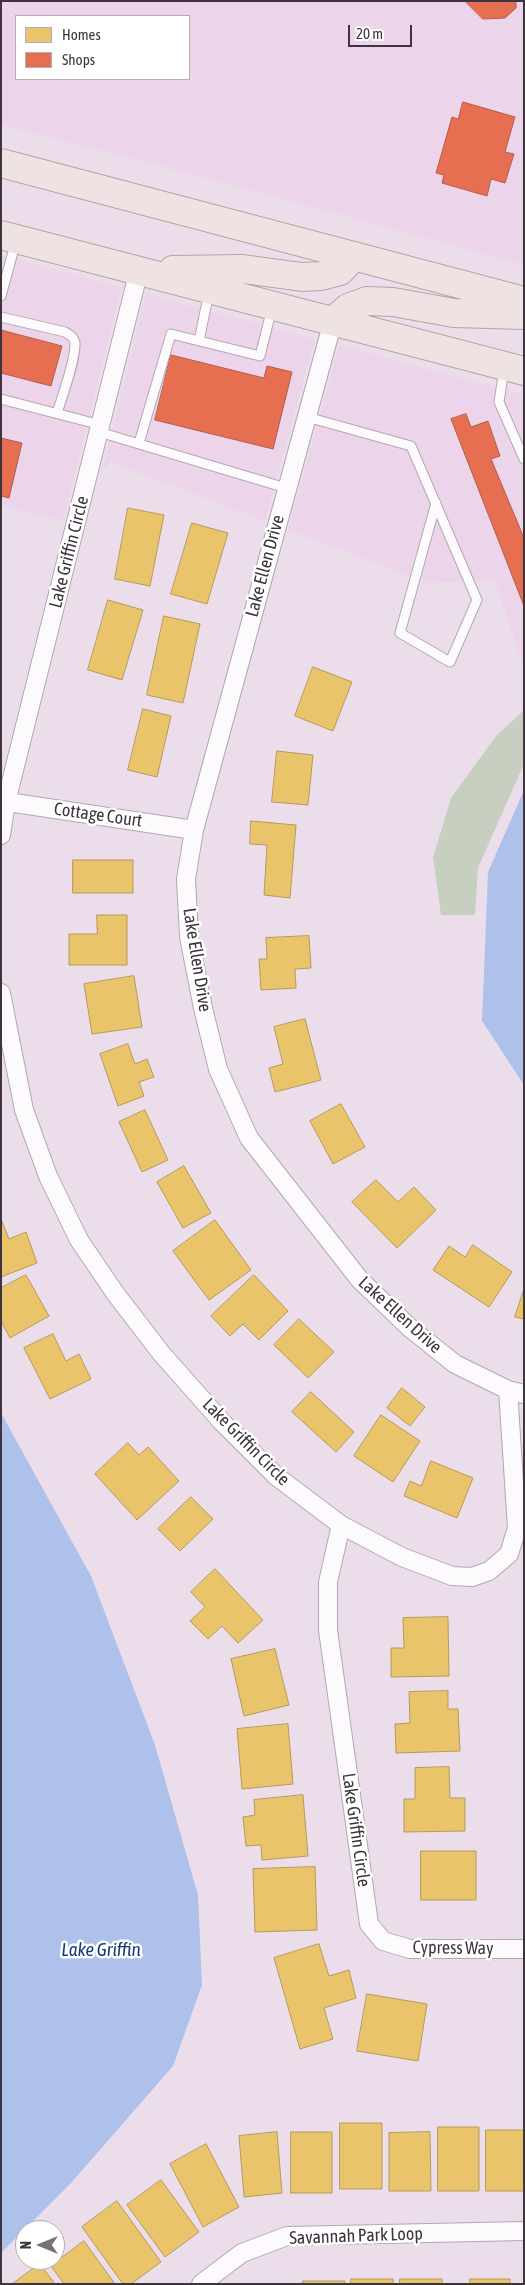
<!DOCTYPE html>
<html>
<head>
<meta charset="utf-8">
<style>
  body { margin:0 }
  #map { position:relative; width:525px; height:2285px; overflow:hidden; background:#ebdeea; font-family:"Asap Condensed",sans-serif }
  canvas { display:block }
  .frame { position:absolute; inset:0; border:2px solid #3e343d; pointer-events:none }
  .legend { position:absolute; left:15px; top:15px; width:175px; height:65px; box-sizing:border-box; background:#fff; border:1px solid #b2aeb1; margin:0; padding:6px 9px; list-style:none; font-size:15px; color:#3e343d }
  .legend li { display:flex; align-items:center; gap:10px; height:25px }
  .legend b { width:25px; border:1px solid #b2aeb1 }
  .north { position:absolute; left:15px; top:2220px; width:50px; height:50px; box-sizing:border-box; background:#fff; border:1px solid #b2aeb1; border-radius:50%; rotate:270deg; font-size:14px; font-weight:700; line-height:20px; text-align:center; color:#3e343d }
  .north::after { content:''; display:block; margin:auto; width:18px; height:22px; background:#7b707a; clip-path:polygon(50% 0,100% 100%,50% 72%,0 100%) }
  .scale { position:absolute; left:348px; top:25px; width:64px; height:22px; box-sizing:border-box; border:2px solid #3e343d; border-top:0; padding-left:6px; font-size:15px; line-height:18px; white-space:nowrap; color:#3e343d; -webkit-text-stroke:4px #fff; paint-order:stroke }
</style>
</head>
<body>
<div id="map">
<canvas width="525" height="2285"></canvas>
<div class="frame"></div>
<ul class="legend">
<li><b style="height:14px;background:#e9c46a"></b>Homes</li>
<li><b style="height:14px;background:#e76f51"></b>Shops</li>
</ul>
<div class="north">N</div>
<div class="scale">20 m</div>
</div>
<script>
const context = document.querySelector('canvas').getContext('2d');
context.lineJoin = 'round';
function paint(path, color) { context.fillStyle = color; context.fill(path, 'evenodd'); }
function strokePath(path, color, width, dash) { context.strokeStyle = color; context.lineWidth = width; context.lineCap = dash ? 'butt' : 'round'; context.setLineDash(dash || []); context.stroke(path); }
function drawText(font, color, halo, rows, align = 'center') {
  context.font = font + ' "Asap Condensed",sans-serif'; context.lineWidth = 5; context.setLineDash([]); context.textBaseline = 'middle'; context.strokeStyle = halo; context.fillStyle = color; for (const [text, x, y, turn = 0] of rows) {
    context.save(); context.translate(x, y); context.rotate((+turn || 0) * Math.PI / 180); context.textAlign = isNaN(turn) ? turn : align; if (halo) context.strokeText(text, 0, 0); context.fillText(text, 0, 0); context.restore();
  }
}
paint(new Path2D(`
  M 1,1 L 524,1 L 524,265 L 195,175 L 1,125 ZM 16,16 L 189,16 L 189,79 L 16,79 Z
  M 1,255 L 122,287 L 65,515 L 60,521 L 1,505 Z
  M 146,294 L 315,339 L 265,521 L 110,462 L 102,472 Z
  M 339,345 L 524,395 L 524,666 L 494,580 L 428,583 L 288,530 Z`), '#ecd5ea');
paint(new Path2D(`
  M 524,710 L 524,764 L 478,868 L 475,915 L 441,915 L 433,857 L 451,798 L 496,736 Z`), '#c7cfc0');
paint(new Path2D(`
  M 524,790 L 524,1085 L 482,1021 L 488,872 Z
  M 1,1413 L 91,1576 L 155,1745 L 198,1895 L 202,1985 L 173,2066 L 71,2183 L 1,2253 Z`), '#aec1ea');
const homes = new Path2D(`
  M 128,508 L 164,515 L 150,586 L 115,579 Z
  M 192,523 L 228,533 L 207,604 L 171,594 Z
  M 108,600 L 143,610 L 122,680 L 88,670 Z
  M 164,616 L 200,624 L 183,703 L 147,695 Z
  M 313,667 L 352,682 L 333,731 L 295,716 Z
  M 143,709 L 171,716 L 157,777 L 128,770 Z
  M 277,751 L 313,755 L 308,805 L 272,802 Z
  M 251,821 L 296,825 L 290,898 L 264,895 L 267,845 L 250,844 Z
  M 73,860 L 133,860 L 133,893 L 73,893 Z
  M 97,915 L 127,915 L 127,965 L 69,965 L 69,934 L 97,934 Z
  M 309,936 L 311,968 L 295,969 L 296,988 L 261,990 L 259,959 L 267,959 L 266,938 Z
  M 134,976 L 142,1027 L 92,1034 L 84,984 Z
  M 305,1019 L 321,1080 L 275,1092 L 269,1068 L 283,1064 L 274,1027 Z
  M 128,1044 L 135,1064 L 147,1059 L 154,1077 L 139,1082 L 144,1096 L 118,1106 L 100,1054 Z
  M 341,1104 L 365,1147 L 333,1164 L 310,1121 Z
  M 145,1110 L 168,1160 L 142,1172 L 119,1122 Z
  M 184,1166 L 211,1213 L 183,1228 L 157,1182 Z
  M 376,1180 L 398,1202 L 414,1187 L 436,1210 L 397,1248 L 352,1202 Z
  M 1,1219 L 9,1239 L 26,1232 L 37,1263 L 1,1277 Z
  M 215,1220 L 251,1270 L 209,1300 L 173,1251 Z
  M 473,1245 L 512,1272 L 489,1307 L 433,1270 L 449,1246 L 465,1257 Z
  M 26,1275 L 49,1316 L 10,1338 L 1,1321 L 1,1288 Z
  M 254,1275 L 288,1311 L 259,1340 L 243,1324 L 230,1336 L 211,1316 Z
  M 524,1289 L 524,1319 L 515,1317 Z
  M 299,1319 L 334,1352 L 308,1378 L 274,1345 Z
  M 53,1334 L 66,1361 L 79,1354 L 91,1379 L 50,1399 L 24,1348 Z
  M 402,1388 L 425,1407 L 410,1426 L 387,1408 Z
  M 311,1392 L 354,1432 L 336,1452 L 292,1412 Z
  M 381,1415 L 420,1441 L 393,1482 L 354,1456 Z
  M 128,1443 L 139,1455 L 148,1447 L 179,1481 L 137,1520 L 95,1474 Z
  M 431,1461 L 473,1478 L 457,1518 L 404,1496 L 410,1481 L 421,1486 Z
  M 191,1497 L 213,1519 L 180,1551 L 158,1529 Z
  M 215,1569 L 263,1620 L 238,1643 L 222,1626 L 208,1639 L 190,1621 L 205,1607 L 191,1592 Z
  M 448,1617 L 449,1676 L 391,1677 L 391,1648 L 404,1648 L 403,1618 Z
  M 275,1649 L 289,1705 L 244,1716 L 231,1659 Z
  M 448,1691 L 448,1709 L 458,1709 L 460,1751 L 396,1753 L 395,1724 L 410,1723 L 409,1692 Z
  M 288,1724 L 293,1784 L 242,1789 L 237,1729 Z
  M 449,1767 L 450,1798 L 465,1798 L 465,1831 L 404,1832 L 404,1799 L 415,1799 L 415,1768 Z
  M 303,1795 L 308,1856 L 262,1860 L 261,1845 L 246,1846 L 243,1817 L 255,1815 L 254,1800 Z
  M 421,1851 L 476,1851 L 476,1900 L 421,1900 Z
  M 315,1867 L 317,1930 L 255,1932 L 253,1869 Z
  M 319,1944 L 329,1976 L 349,1970 L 356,1998 L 324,2008 L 333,2039 L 300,2049 L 274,1958 Z
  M 367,1994 L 427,2004 L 418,2061 L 357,2051 Z
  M 340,2123 L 382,2123 L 382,2189 L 340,2189 Z
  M 438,2127 L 479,2127 L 479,2191 L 438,2191 Z
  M 486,2130 L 524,2130 L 524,2191 L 486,2191 Z
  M 277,2132 L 282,2193 L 244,2197 L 239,2136 Z
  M 291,2132 L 332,2132 L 332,2193 L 291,2193 Z
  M 430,2132 L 431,2191 L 389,2191 L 389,2133 Z
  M 206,2144 L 239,2207 L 203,2227 L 170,2164 Z
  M 161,2180 L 199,2232 L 165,2257 L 127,2205 Z
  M 117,2201 L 161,2262 L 131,2284 L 123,2284 L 82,2227 Z
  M 84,2241 L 115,2284 L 64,2284 L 51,2266 Z
  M 40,2264 L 55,2284 L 12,2284 Z
  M 351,2279 L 393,2279 L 393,2284 L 351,2284 Z
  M 400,2279 L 442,2279 L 442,2284 L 400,2284 Z
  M 470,2279 L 510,2279 L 510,2284 L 470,2284 Z
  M 303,2281 L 345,2281 L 345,2284 L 303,2284 Z`);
paint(homes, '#e9c46a');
strokePath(homes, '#b6995c', 1);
const shops = new Path2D(`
  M 465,1 L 516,1 L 516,8 L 505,18 L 483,19 Z
  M 463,102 L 515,117 L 505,152 L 514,154 L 505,183 L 491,179 L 487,196 L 442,183 L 444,175 L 436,173 L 452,117 L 458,119 Z
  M 1,330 L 62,346 L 51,386 L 1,373 Z
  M 171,355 L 264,378 L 267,366 L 292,372 L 273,449 L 155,420 Z
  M 466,414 L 471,427 L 488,421 L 500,456 L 491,459 L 524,538 L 524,606 L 451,419 Z
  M 1,438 L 22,443 L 9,498 L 1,496 Z`);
paint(shops, '#e76f51');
strokePath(shops, '#b45d4b', 1);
const service = new Path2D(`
  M 1,296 L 16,241
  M 1,317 L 65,332 C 70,335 74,337 75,343 C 76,359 62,397 57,413
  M 199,341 L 209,292
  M 504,369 L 499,402 L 524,459
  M 1,399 L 101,425
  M 307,417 L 411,446 L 477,600 L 450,662 L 400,633 L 436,503
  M 99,432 L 286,488
  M 139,443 L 171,334 L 260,356 L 272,308`);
const minor = new Path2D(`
  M 333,321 L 194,830 L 186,879 L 189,937 L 203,1008 L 218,1069 L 249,1138 L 360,1280 L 410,1328 L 455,1364 L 508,1390 L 524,1394
  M 1,801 L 194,830
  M 1,835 L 6,802 L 139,270
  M 1,993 L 24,1110 L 48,1176 L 79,1240 L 115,1293 L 161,1353 L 222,1422 L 276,1476 L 341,1525 L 402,1557 L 452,1576 L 472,1577 L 489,1571 L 509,1554 L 517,1528 L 508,1390
  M 341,1525 L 328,1582 L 328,1630 L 369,1924 L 383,1941 L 410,1949 L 524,1949
  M 201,2284 L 242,2253 L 287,2236 L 524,2231`);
const primary = new Path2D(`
  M 1,163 L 524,301
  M 1,235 L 524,371
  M 173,270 L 243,269 L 302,277 L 321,276 L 340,271 L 354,256
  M 333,321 L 348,308 L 367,301 L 393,302 L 454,313 L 524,315`);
strokePath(service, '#b2a8b1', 11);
strokePath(minor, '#b2a8b1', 20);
strokePath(primary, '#b7a1a4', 30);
strokePath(service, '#fcfafc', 9);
strokePath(minor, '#fcfafc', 18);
strokePath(primary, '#eee2e3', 28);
drawText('18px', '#3e343d', '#fff', [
  ["Lake Griffin Circle",69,552,-76],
  ["Lake Ellen Drive",265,566,-75],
  ["Cottage Court",98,815,8],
  ["Lake Ellen Drive",197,960,81],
  ["Lake Ellen Drive",400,1315,42],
  ["Lake Griffin Circle",246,1442,45],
  ["Lake Griffin Circle",356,1830,82],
  ["Cypress Way",453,1948,1],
  ["Savannah Park Loop",356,2236,-2]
]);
drawText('italic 19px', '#153b79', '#fff', [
  ["Lake Griffin",101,1950]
]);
</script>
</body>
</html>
